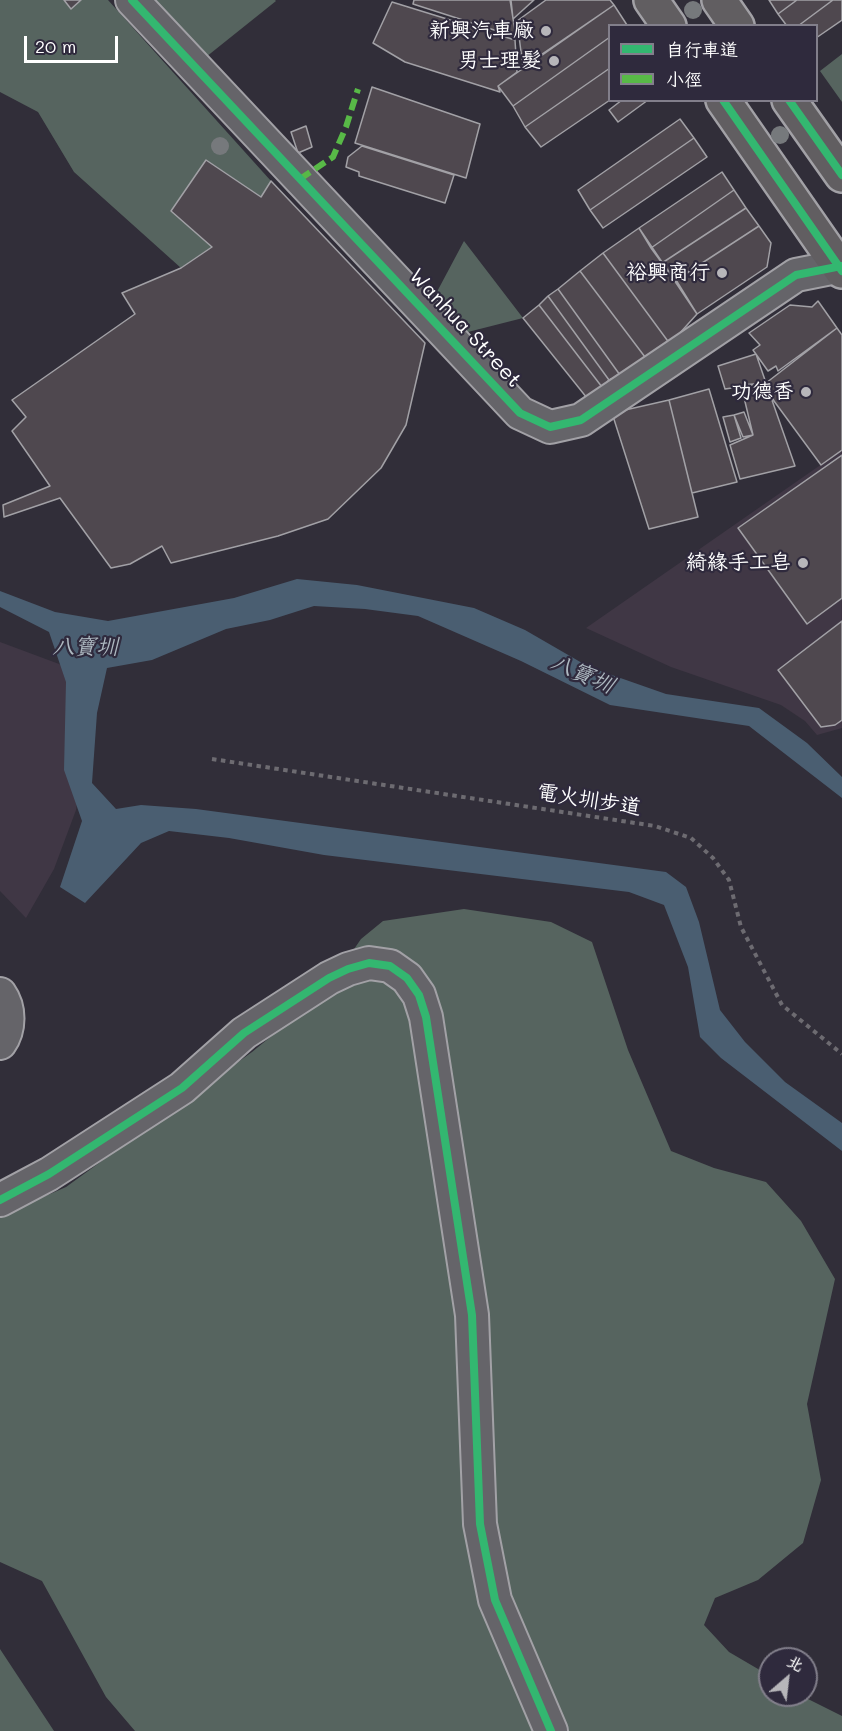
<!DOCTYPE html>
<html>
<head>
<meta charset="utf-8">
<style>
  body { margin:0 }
  #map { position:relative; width:842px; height:1731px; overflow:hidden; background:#312e39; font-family:Mali,"LXGW WenKai TC",sans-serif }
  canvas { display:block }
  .legend { position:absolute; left:608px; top:24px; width:210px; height:78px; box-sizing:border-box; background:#2f2a3d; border:2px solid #827f8b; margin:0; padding:8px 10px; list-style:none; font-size:18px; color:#fff }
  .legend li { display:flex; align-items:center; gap:12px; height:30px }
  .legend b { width:30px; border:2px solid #827f8b }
  .north { position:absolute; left:758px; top:1647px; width:60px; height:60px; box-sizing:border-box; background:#2f2a3d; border:2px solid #827f8b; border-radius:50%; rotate:28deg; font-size:16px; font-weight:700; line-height:24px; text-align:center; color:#fff }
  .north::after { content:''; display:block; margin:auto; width:21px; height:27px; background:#b7b6ba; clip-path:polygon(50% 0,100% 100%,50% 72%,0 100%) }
  .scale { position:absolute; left:24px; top:36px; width:94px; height:27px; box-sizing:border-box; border:3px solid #fff; border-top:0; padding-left:8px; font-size:18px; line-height:21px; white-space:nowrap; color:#fff; -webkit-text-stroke:4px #2f2a3d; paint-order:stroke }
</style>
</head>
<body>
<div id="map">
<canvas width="842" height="1731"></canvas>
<ul class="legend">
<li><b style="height:8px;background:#33b770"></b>自行車道</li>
<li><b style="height:8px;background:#58b947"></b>小徑</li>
</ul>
<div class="north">北</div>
<div class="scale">20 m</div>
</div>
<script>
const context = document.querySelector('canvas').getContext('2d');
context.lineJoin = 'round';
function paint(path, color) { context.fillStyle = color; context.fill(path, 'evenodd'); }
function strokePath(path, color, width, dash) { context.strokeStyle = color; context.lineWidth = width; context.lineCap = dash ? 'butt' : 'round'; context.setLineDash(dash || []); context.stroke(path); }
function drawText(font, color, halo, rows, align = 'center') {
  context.font = font + ' Mali,"LXGW WenKai TC",sans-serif'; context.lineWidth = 4.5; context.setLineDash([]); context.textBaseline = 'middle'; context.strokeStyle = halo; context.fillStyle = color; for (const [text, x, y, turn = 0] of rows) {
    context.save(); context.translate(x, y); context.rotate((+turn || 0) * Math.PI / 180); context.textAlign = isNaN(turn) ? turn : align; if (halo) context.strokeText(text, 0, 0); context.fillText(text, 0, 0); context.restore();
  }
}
paint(new Path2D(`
  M 842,450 L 842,728 L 817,735 L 805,721 L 781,705 L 671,667 L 586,628 Z
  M 0,642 L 94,677 L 76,810 L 54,869 L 26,918 L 0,891 Z`), '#403745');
paint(new Path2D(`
  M 0,0 L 108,0 L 271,181 L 261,197 L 206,160 L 212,247 L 181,268 L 74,172 L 38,112 L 0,92 Z
  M 148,0 L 275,0 L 276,1 L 201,61 Z
  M 842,54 L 842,102 L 820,71 Z
  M 464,241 L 523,318 L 460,334 L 431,303 Z
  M 464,909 L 551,922 L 592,942 L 628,1050 L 671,1151 L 714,1168 L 766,1182 L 801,1221 L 835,1279 L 807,1404 L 821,1480 L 803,1543 L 758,1580 L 715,1598 L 704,1625 L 729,1652 L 770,1676 L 770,1695 L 800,1695 L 842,1716 L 842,1731 L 135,1731 L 106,1697 L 42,1581 L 0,1562 L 0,1216 L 66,1187 L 252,1052 L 323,994 L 361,939 L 383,921 Z
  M 0,1649 L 54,1731 L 0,1731 Z`), '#56645f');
paint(new Path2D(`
  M 297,579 L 357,585 L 474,608 L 525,630 L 589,667 L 666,694 L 759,708 L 807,743 L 842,777 L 842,798 L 749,726 L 610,705 L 521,661 L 418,616 L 365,609 L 314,606 L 270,620 L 226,629 L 152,660 L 107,668 L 97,713 L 92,783 L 116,809 L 141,805 L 196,809 L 666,872 L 686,887 L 699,922 L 720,1010 L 745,1042 L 785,1082 L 842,1123 L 842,1151 L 721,1058 L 700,1037 L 688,967 L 664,905 L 629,892 L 324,855 L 229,838 L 169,831 L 141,843 L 85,903 L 60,887 L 82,821 L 64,770 L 66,682 L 49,632 L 0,607 L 0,591 L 55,612 L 108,621 L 234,598 Z`), '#4a5e71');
const building = new Path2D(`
  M 64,0 L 81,0 L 71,9 Z
  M 414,0 L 510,0 L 516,37 L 413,4 Z
  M 511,0 L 534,0 L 513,19 Z
  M 546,0 L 610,0 L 614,5 L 523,67 L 517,21 Z
  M 769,0 L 797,0 L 778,14 Z
  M 797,0 L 833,0 L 798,26 L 787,26 L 778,14 Z
  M 833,0 L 842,0 L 842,20 L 816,38 L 816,26 L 798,26 Z
  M 392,2 L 515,40 L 517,72 L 498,86 L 500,92 L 405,62 L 373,43 Z
  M 614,5 L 627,25 L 610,26 L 610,37 L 513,106 L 498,86 Z
  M 610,37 L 610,68 L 525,127 L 513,106 Z
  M 610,68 L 610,100 L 541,147 L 525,127 Z
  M 372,87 L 480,124 L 466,178 L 355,143 Z
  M 622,100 L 648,100 L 618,122 L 609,110 Z
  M 680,119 L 694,138 L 590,210 L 578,190 Z
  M 306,126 L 312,147 L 298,153 L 291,132 Z
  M 694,138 L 707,157 L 603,228 L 590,210 Z
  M 362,146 L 454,175 L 445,203 L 359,176 L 359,172 L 346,167 L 348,157 Z
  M 206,160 L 261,197 L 271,181 L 425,343 L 406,425 L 381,468 L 328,519 L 278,536 L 171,563 L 162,546 L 130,564 L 111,568 L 60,498 L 4,517 L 3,505 L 50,486 L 12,431 L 26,417 L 12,400 L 135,314 L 122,293 L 181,268 L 212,247 L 171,211 Z
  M 722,172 L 734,190 L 651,248 L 639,228 Z
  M 734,190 L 746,208 L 662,263 L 651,248 Z
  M 746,208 L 759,226 L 676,280 L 662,263 Z
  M 759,226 L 771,243 L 767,267 L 697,314 L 676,280 Z
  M 639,228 L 697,314 L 670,344 L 603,253 Z
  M 603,253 L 670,344 L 645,357 L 580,271 Z
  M 580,271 L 645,357 L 620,375 L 558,289 Z
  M 558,289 L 620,375 L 609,380 L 548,296 Z
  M 548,296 L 609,380 L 602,387 L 539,305 Z
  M 818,301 L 837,328 L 778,371 L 776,366 L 768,371 L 753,350 L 760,345 L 749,333 L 790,305 L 812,307 Z
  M 539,305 L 602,387 L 587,398 L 523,318 Z
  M 837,328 L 842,335 L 842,450 L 821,465 L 774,401 L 766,383 Z
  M 756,354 L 766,383 L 725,389 L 718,366 Z
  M 766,383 L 795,466 L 740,479 L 730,445 L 753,435 L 741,385 Z
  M 709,389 L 737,482 L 692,493 L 669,400 Z
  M 669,400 L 698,517 L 649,529 L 612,413 Z
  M 744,412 L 753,435 L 743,437 L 734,415 Z
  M 734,415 L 741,438 L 730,442 L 723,417 Z
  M 842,455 L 842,598 L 807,624 L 738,528 Z
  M 842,621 L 842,720 L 835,725 L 821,727 L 778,670 Z`);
paint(building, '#4f484f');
strokePath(building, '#a2a1a6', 1.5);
const minor = new Path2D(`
  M 132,0 L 520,413 L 550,427 L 581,420 L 796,275 L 842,266
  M 0,994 C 10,1008 10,1029 0,1043
  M 0,1200 L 49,1174 L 182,1088 L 244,1033 L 329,978 L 348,969 L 369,963 L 390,966 L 407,978 L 419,995 L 426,1017 L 472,1315 L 480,1524 L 495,1600 L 551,1731`);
const primary = new Path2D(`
  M 651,0 L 669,26
  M 719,0 L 737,26
  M 723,100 L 842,271
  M 789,100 L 842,175`);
strokePath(minor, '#a2a1a6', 36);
strokePath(primary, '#a2a1a6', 38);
strokePath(new Path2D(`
  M 212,759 L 655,826 L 691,838 L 713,858 L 729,880 L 741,927 L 782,1005 L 842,1054`), '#6d6b71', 4, [4.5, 4.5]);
strokePath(minor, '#656469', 32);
strokePath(primary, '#615e61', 33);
strokePath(new Path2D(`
  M 300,179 L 333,157 L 346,127 L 358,89`), '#58b947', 6, [12, 6]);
strokePath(new Path2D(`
  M 132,0 L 520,413 L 550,427 L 581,420 L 796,275 L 842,266
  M 723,100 L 842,271
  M 789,100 L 842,175
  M 0,1200 L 49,1174 L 182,1088 L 244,1033 L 329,978 L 348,969 L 369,963 L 390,966 L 407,978 L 419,995 L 426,1017 L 472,1315 L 480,1524 L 495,1600 L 551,1731`), '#33b770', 8);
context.fillStyle = '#76797c';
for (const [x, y] of [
  [693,10],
  [780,135],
  [220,146]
]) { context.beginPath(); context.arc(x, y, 9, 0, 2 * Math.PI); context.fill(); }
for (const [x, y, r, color] of [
  [546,31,6,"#b7b6ba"],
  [554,61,6,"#b7b6ba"],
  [722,273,6,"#b7b6ba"],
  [806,392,6,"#b7b6ba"],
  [803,563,6,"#b7b6ba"]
]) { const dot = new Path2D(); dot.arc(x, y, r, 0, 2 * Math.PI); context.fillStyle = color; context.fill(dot); strokePath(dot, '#2f2a3d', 2); }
drawText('21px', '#fff', '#2f2a3d', [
  ["新興汽車廠",534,31],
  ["男士理髮",542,61],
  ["裕興商行",710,273],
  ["功德香",794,392],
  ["綺緣手工皂",791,563]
], 'right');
drawText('21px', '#fff', '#2f2a3d', [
  ["Wanhua Street",465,328,47],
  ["電火圳步道",589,800,9]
]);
drawText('italic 22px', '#aeb9c1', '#2f2a3d', [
  ["八寶圳",85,647],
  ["八寶圳",582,674,23]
]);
</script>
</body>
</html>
